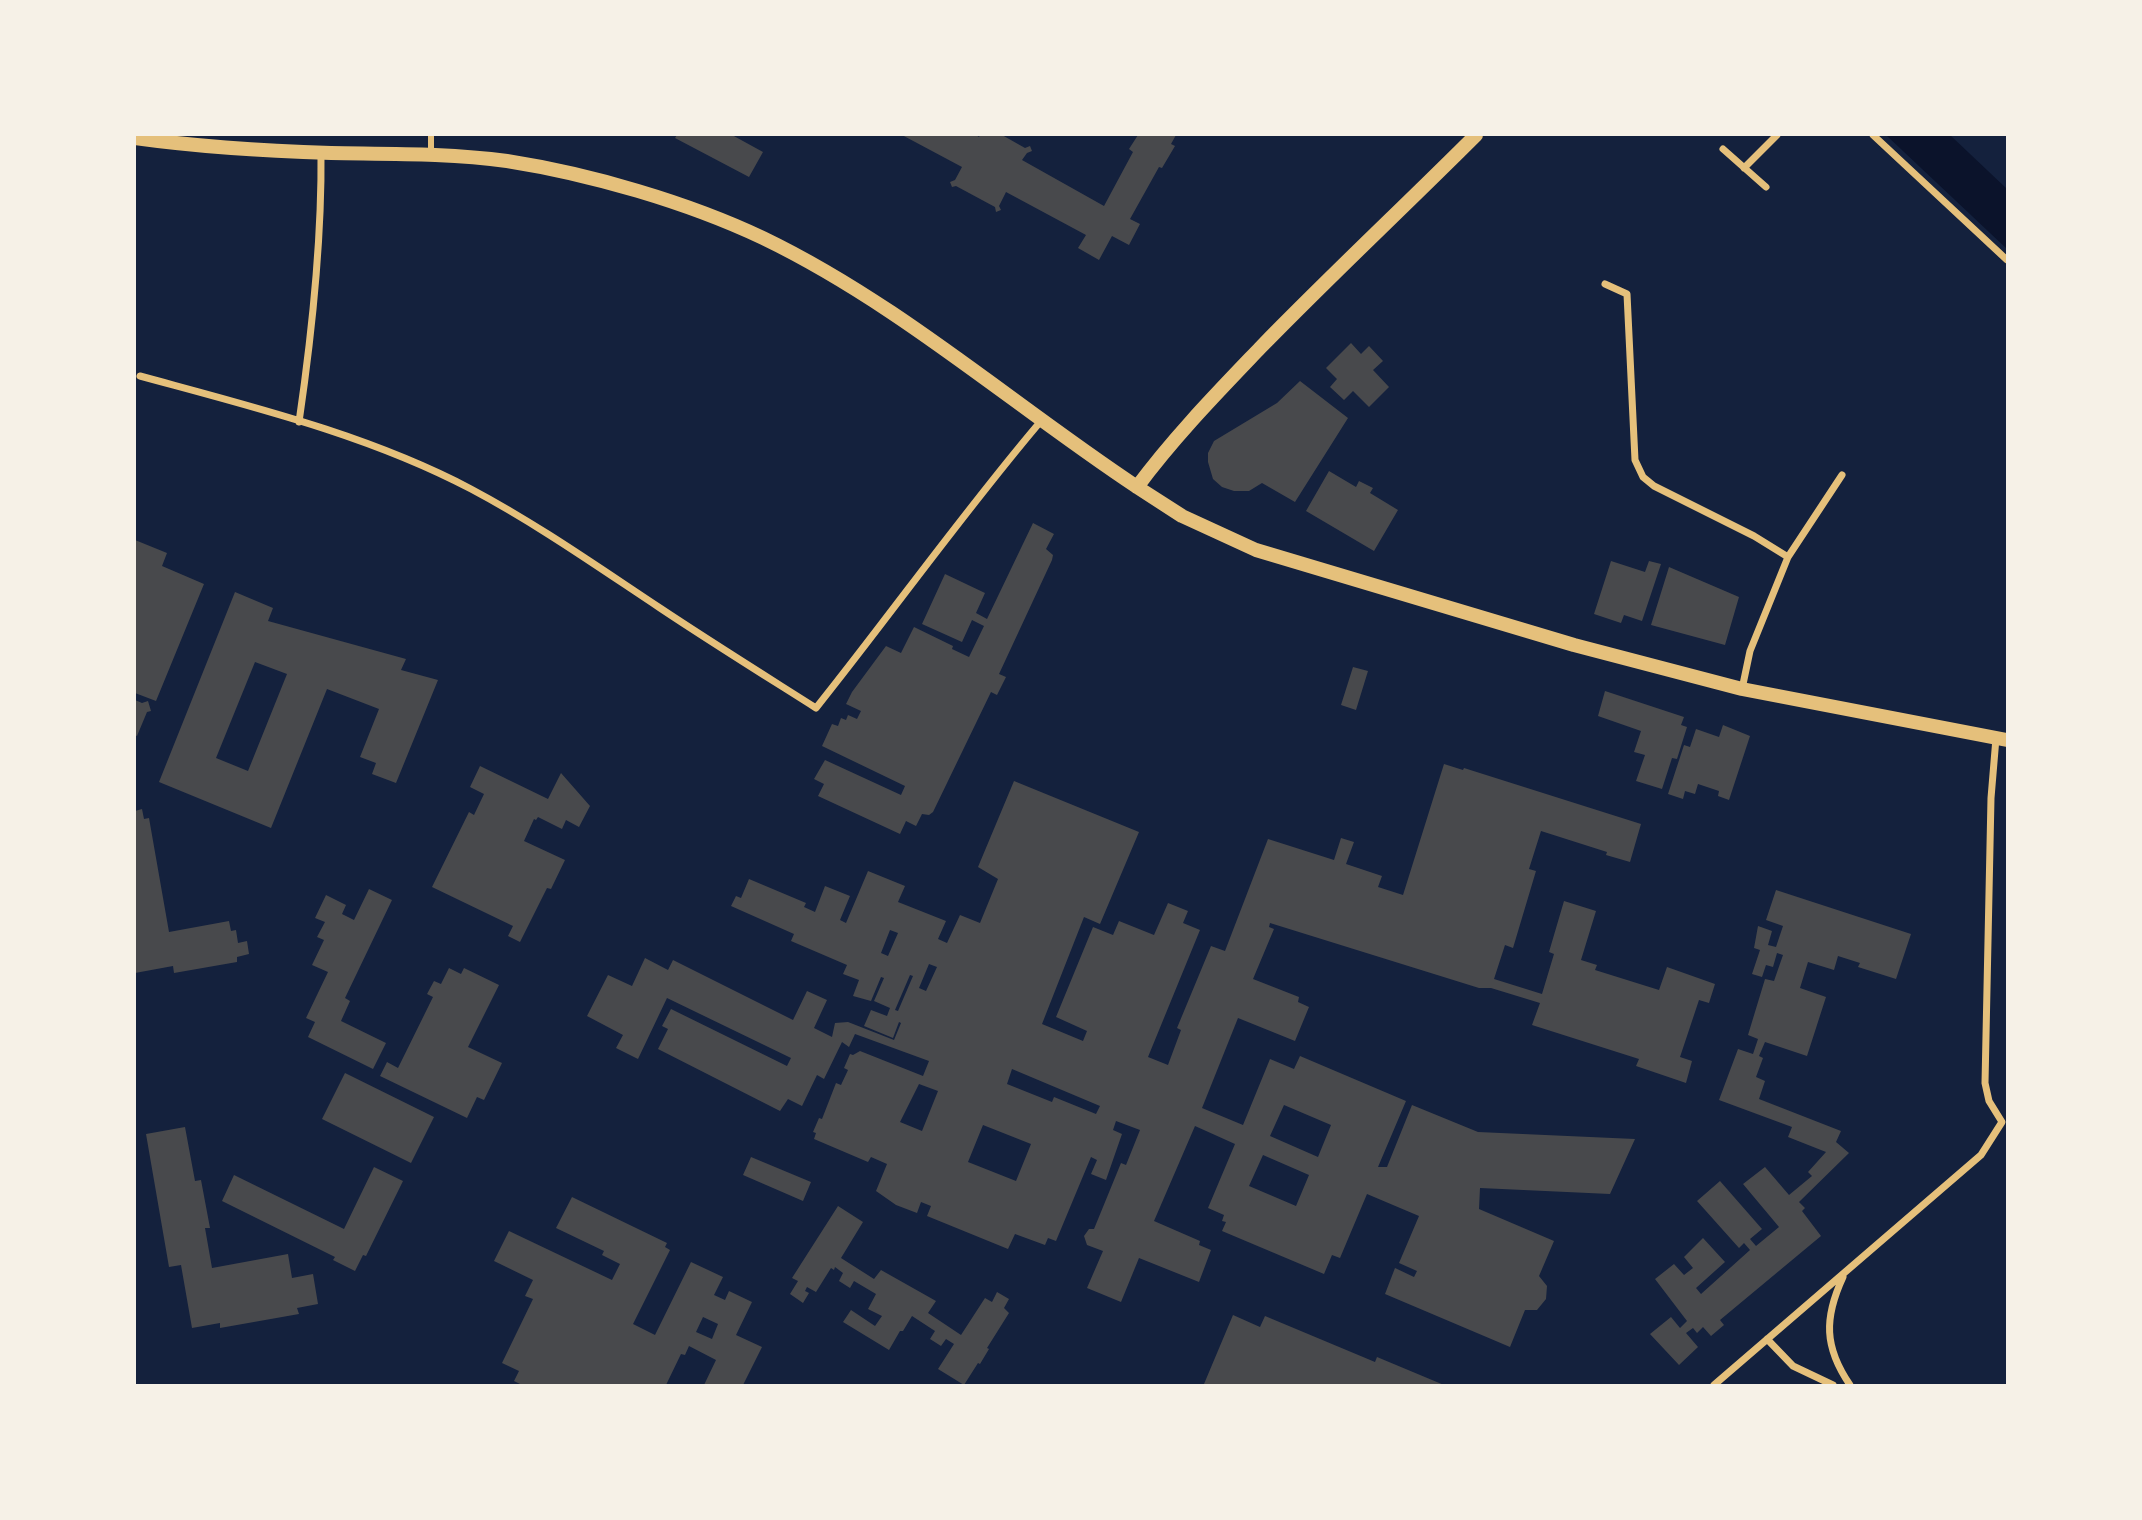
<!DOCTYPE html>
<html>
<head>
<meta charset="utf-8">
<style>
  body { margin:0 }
  #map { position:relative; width:2142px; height:1520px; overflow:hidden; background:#14213d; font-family:"Exo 2",sans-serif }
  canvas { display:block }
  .frame { position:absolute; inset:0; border:136px solid #f6f1e7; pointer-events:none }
</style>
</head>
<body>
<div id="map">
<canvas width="2142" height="1520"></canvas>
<div class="frame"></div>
</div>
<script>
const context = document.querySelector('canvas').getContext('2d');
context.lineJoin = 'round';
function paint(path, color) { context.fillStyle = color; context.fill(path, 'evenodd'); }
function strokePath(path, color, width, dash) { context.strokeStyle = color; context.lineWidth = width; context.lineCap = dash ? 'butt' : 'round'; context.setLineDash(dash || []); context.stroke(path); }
paint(new Path2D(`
  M 1886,135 L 1950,135 L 2007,189 L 2007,249 Z`), '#0b132b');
paint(new Path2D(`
  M 677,135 L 732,135 L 763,152 L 749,177 L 675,138 Z
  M 902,135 L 976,135 L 979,137 L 980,135 L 1002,135 L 1025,148 L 1030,146 L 1032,151 L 1027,153 L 1022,160 L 1104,206 L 1133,152 L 1129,149 L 1138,135 L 1176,135 L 1171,144 L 1175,146 L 1162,168 L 1159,167 L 1130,219 L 1140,224 L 1129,245 L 1112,236 L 1099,260 L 1078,248 L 1086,235 L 1006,192 L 999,206 L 1001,210 L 996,212 L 995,207 L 956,186 L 952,187 L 950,182 L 955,180 L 962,167 Z
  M 1351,343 L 1361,354 L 1369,346 L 1383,361 L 1373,370 L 1389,387 L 1369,407 L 1353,391 L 1344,400 L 1330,387 L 1337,379 L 1326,368 Z
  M 1300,381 L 1348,418 L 1295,502 L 1262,483 L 1249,491 L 1234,491 L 1222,487 L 1213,479 L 1208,462 L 1208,453 L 1214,441 L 1277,403 Z
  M 1329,471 L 1356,487 L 1359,481 L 1373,488 L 1370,493 L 1398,510 L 1374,551 L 1306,511 Z
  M 1033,523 L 1054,534 L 1046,549 L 1053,555 L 1052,560 L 999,674 L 1006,677 L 997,695 L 991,692 L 933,812 L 929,815 L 922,814 L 916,826 L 906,821 L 900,834 L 818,796 L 824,784 L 814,779 L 825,760 L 901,795 L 905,786 L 822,746 L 832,724 L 838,726 L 841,718 L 846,720 L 848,715 L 857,719 L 861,711 L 846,704 L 852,692 L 886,646 L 901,653 L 914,627 L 953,646 L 952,649 L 969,657 L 984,626 L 972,620 L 962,642 L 922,624 L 945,574 L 985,593 L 976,613 L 987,619 Z
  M 135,540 L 167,553 L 162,566 L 204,584 L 156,701 L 135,693 Z
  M 1611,561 L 1645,572 L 1649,561 L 1661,564 L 1642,621 L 1624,615 L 1621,623 L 1594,614 Z
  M 1669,567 L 1739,597 L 1725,645 L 1651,625 Z
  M 235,592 L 273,608 L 268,621 L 406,659 L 401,670 L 438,680 L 396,783 L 372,774 L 376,763 L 360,757 L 379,709 L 327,689 L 271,828 L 159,782 ZM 255,662 L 287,674 L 248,771 L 216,758 Z
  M 1353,667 L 1368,671 L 1356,710 L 1341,705 Z
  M 1605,691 L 1684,717 L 1681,725 L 1687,727 L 1677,759 L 1672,758 L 1662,789 L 1636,781 L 1645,755 L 1634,752 L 1641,731 L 1598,716 Z
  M 135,700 L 142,703 L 148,701 L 151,711 L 147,712 L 137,736 L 135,735 Z
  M 1723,725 L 1750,736 L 1729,800 L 1718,796 L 1719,791 L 1698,784 L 1695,794 L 1685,791 L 1683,799 L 1668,794 L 1684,745 L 1690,747 L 1696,729 L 1719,737 Z
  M 1444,764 L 1463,770 L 1464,768 L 1641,824 L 1630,862 L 1606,855 L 1607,852 L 1541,831 L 1529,869 L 1536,871 L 1513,948 L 1505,945 L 1494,979 L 1542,994 L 1554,954 L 1549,952 L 1564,901 L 1596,911 L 1581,960 L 1597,965 L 1595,970 L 1659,990 L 1667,967 L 1715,984 L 1709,1003 L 1699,1000 L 1680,1057 L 1692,1061 L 1686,1083 L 1636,1066 L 1639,1059 L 1532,1025 L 1540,1003 L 1491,988 L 1479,988 L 1270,923 L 1269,927 L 1274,929 L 1253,979 L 1299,997 L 1298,1002 L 1309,1007 L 1295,1041 L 1238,1018 L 1202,1108 L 1243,1125 L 1270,1059 L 1294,1069 L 1300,1056 L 1406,1101 L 1378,1167 L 1387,1167 L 1412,1105 L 1478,1132 L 1635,1139 L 1610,1194 L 1480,1188 L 1479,1209 L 1554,1241 L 1539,1276 L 1547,1286 L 1546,1299 L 1537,1310 L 1525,1310 L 1510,1347 L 1385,1294 L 1395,1268 L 1414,1277 L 1417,1271 L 1399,1263 L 1419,1216 L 1367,1194 L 1340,1258 L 1332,1255 L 1324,1274 L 1222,1231 L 1226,1222 L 1222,1221 L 1224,1215 L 1208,1208 L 1235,1144 L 1195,1126 L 1154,1221 L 1200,1241 L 1199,1245 L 1211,1250 L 1199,1282 L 1139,1258 L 1121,1302 L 1087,1288 L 1103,1251 L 1087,1245 L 1084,1236 L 1089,1229 L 1094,1229 L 1121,1163 L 1126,1165 L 1140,1130 L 1116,1121 L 1113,1130 L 1122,1134 L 1106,1180 L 1091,1174 L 1097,1160 L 1091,1157 L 1056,1241 L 1048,1238 L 1045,1245 L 1015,1234 L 1008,1249 L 927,1216 L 931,1206 L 921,1202 L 917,1213 L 896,1205 L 876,1191 L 887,1164 L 871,1157 L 868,1162 L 814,1139 L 816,1133 L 813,1132 L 819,1118 L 822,1119 L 836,1083 L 841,1085 L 848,1070 L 844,1068 L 850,1054 L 853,1055 L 860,1051 L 923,1076 L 929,1061 L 855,1034 L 849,1047 L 842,1042 L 824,1079 L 817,1075 L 802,1106 L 788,1099 L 780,1111 L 658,1049 L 668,1029 L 662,1026 L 671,1009 L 787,1066 L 791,1058 L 667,998 L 638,1059 L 616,1048 L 623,1035 L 587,1016 L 608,975 L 632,986 L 645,958 L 668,970 L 673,960 L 793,1020 L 807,991 L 827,1000 L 814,1028 L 832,1037 L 835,1023 L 848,1022 L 894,1040 L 901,1023 L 899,1022 L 893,1038 L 864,1026 L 871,1010 L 887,1016 L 890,1008 L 874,1001 L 884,978 L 881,977 L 871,1001 L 853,996 L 859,980 L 843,974 L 847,965 L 791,941 L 794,934 L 731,906 L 736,896 L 741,898 L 749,879 L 806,903 L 804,907 L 815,912 L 825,886 L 850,896 L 840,920 L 846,923 L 868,871 L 905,886 L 898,902 L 946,921 L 938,939 L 947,943 L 960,915 L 980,923 L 998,879 L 978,867 L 1014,781 L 1139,832 L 1100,924 L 1084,917 L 1042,1024 L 1083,1041 L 1087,1031 L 1056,1017 L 1093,927 L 1113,935 L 1119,921 L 1154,935 L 1168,903 L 1188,911 L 1183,923 L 1200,930 L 1148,1057 L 1168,1065 L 1181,1030 L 1177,1028 L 1211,946 L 1225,951 L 1268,839 L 1334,860 L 1341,838 L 1354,842 L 1346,864 L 1382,876 L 1378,887 L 1403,895 ZM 890,930 L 898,933 L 888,956 L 881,953 ZM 929,964 L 937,967 L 926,991 L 919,988 ZM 910,975 L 913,976 L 898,1011 L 895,1010 ZM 1012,1069 L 1100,1106 L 1096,1114 L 1054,1097 L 1052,1102 L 1007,1084 ZM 919,1084 L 938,1091 L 922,1131 L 900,1122 ZM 1284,1105 L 1331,1125 L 1318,1157 L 1270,1136 ZM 983,1125 L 1031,1144 L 1016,1181 L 968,1162 ZM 1263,1155 L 1309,1175 L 1296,1206 L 1249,1186 Z
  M 480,766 L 548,799 L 561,773 L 590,806 L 579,827 L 566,820 L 562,829 L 538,817 L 536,820 L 534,819 L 524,841 L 565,860 L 551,889 L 547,888 L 520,942 L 508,936 L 513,926 L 432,887 L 469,812 L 474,815 L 484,794 L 470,787 Z
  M 142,809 L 144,819 L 149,818 L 169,932 L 229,921 L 231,931 L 236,930 L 238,943 L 247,941 L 249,954 L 237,957 L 237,962 L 174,973 L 173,966 L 135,973 L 135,811 Z
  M 369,889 L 392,900 L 345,998 L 350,1001 L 341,1021 L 386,1043 L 373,1069 L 308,1037 L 315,1022 L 306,1018 L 328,972 L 312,965 L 324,940 L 317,937 L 325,922 L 315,918 L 326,895 L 346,905 L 342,914 L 354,920 Z
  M 1776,890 L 1911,934 L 1896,979 L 1858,967 L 1860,963 L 1838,956 L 1834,970 L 1808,962 L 1800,988 L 1826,997 L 1807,1056 L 1765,1042 L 1759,1056 L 1763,1058 L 1756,1077 L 1765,1081 L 1759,1099 L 1841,1131 L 1836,1142 L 1849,1153 L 1799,1202 L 1805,1208 L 1802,1211 L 1821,1236 L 1720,1320 L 1724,1325 L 1711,1336 L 1703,1327 L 1697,1333 L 1693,1328 L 1686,1333 L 1698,1347 L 1679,1365 L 1650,1334 L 1671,1317 L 1680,1328 L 1687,1321 L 1655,1279 L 1674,1264 L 1684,1275 L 1693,1268 L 1684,1257 L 1703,1238 L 1725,1262 L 1696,1288 L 1701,1294 L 1750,1250 L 1744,1243 L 1739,1248 L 1697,1201 L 1720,1181 L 1762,1229 L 1750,1239 L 1756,1246 L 1779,1227 L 1743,1184 L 1765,1167 L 1789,1195 L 1812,1176 L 1808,1172 L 1826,1152 L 1788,1137 L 1792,1127 L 1719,1100 L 1738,1049 L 1753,1054 L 1758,1039 L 1748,1035 L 1765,979 L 1774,981 L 1783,955 L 1777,953 L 1773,967 L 1766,965 L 1762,977 L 1752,974 L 1760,950 L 1754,948 L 1758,926 L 1772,931 L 1768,945 L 1776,947 L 1783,926 L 1766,920 Z
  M 449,968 L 461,974 L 464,968 L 499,985 L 468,1047 L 502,1063 L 484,1100 L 477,1097 L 467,1118 L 380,1076 L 387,1062 L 398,1068 L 433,997 L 427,994 L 434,981 L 441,984 Z
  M 345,1073 L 434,1117 L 411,1163 L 322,1119 Z
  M 185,1127 L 195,1181 L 201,1180 L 210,1228 L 205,1228 L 212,1268 L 288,1254 L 292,1278 L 313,1274 L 318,1304 L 297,1308 L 299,1314 L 220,1328 L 220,1323 L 192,1328 L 181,1265 L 169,1267 L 146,1134 Z
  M 751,1157 L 811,1182 L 803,1201 L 743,1175 Z
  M 374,1167 L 403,1181 L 366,1256 L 363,1255 L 355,1271 L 333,1260 L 335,1257 L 222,1201 L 234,1175 L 344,1229 Z
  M 572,1197 L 667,1243 L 665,1247 L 670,1250 L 633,1324 L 655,1335 L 691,1262 L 723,1277 L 714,1295 L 725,1300 L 729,1291 L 752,1302 L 736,1335 L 762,1347 L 743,1385 L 704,1385 L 716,1360 L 689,1346 L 685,1355 L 681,1354 L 666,1385 L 522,1385 L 514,1381 L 519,1371 L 502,1363 L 533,1299 L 525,1296 L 533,1280 L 494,1261 L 509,1231 L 612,1280 L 620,1264 L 602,1255 L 604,1251 L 556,1228 ZM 703,1317 L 718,1324 L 712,1339 L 696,1332 Z
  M 838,1206 L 863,1222 L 841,1258 L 874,1279 L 881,1270 L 936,1301 L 928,1313 L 961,1335 L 985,1298 L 992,1302 L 997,1292 L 1009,1299 L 1004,1308 L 1009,1313 L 987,1348 L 989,1349 L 980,1364 L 978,1363 L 964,1385 L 938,1369 L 954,1344 L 946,1339 L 941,1346 L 930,1339 L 935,1331 L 912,1316 L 903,1331 L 900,1331 L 889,1350 L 843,1322 L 851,1310 L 875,1326 L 882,1316 L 868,1309 L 876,1294 L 854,1281 L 850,1288 L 839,1281 L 843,1273 L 835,1267 L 834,1270 L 831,1268 L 816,1292 L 807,1287 L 805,1291 L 809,1293 L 803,1303 L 790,1294 L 798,1281 L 792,1278 Z
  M 1233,1315 L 1260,1327 L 1265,1316 L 1375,1362 L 1377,1357 L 1444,1385 L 1206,1385 L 1204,1384 Z`), '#48494c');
strokePath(new Path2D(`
  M 431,135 L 431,153`), '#e5c07b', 6);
strokePath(new Path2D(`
  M 1873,135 L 2007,260
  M 1723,149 L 1766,187
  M 1744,168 L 1777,135
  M 1605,284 L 1627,294 L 1635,460 L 1643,477 L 1654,486 L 1754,536 L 1788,557
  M 140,376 C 250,406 369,435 471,489 C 537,524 598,567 660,608 C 711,642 764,675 816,708 C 892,613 962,514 1041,421
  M 299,422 C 312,333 322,242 321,152
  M 1742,689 L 1750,651 L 1788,557 L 1842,475
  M 1843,1277 C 1824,1318 1824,1347 1850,1385
  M 1767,1339 L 1793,1366 L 1833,1385
  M 1714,1385 L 1981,1155 L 2002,1122 L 1989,1101 L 1985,1083 L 1991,798 L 1996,738`), '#e5c07b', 7);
strokePath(new Path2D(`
  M 135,138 C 200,147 266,151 331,153 C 390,154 449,153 507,161 C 590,174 687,202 763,238 C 898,303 1013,405 1137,487 L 1182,516 L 1256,550 L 1574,645 L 1742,689 L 2007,740
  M 1137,487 C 1174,437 1217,393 1260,348 C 1331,275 1405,206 1476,135`), '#e5c07b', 14);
</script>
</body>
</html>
